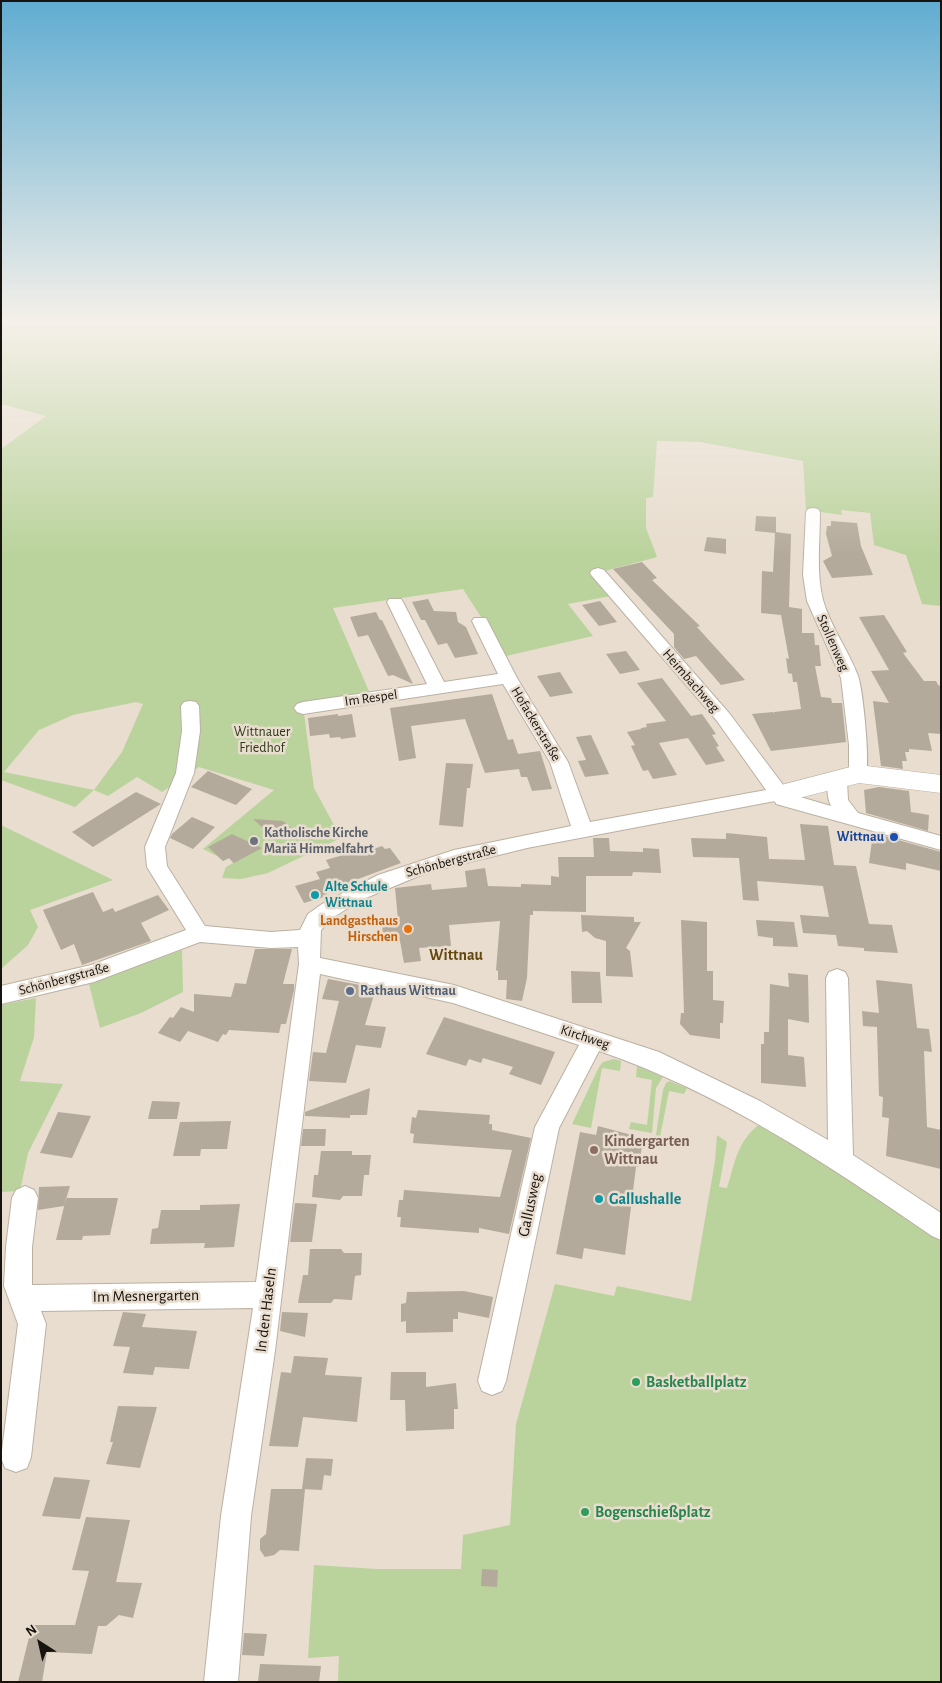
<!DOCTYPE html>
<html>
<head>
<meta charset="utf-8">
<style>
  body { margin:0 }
  #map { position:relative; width:942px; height:1683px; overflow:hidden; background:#e8ddce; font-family:"Alegreya Sans",sans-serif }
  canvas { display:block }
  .frame { position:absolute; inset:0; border:2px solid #17130e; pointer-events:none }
  .north { position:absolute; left:15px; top:1618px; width:50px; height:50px; -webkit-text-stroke:4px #e8ddce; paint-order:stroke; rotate:325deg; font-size:14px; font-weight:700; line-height:20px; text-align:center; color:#17130e }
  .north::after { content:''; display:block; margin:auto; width:18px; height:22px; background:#17130e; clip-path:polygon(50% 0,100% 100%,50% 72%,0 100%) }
</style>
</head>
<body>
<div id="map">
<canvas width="942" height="1683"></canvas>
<div class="frame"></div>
<div class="north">N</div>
</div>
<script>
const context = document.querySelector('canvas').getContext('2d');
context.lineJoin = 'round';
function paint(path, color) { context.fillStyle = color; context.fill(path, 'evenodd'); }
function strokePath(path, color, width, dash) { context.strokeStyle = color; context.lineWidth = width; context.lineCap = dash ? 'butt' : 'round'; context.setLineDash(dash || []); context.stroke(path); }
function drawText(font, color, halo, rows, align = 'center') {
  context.font = font + ' "Alegreya Sans",sans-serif'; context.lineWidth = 5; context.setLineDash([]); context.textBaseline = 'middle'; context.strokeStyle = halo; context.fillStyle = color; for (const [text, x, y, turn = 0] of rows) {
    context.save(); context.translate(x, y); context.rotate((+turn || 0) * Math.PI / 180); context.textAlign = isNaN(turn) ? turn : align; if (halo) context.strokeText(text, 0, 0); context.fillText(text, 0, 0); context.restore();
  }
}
paint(new Path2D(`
  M 1,320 L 941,320 L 941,606 L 922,604 L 906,555 L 874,545 L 870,513 L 841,510 L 842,515 L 806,510 L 803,461 L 700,442 L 657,441 L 653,497 L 646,498 L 646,528 L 657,557 L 590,575 L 611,596 L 568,604 L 593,636 L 506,656 L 463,589 L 333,608 L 371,696 L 303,706 L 314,788 L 341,838 L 268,873 L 241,879 L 222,878 L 226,867 L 233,863 L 229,858 L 223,861 L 217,856 L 203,849 L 274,790 L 199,767 L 162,792 L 137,777 L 108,796 L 94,790 L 75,807 L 1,780 L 1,449 L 46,416 L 1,404 ZM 136,702 L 143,704 L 122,752 L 94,790 L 4,772 L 39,730 L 73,715 Z
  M 1,825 L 113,880 L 30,910 L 38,927 L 28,945 L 1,969 Z
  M 182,950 L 183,992 L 141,1013 L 100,1028 L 89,984 Z
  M 36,998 L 34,1037 L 20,1081 L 63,1084 L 28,1153 L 20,1191 L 1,1192 L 1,1005 Z
  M 614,1059 L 621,1061 L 620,1071 L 602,1068 L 591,1128 L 572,1124 L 599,1067 L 603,1062 Z
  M 637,1066 L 663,1077 L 656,1088 L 652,1133 L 629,1129 L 631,1122 L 647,1125 L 652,1080 L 636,1077 Z
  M 669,1081 L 687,1088 L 684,1094 L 669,1091 L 659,1142 L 655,1141 L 663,1090 L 666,1083 Z
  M 760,1124 L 854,1179 L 941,1241 L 941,1682 L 338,1682 L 339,1656 L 308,1658 L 314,1565 L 376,1569 L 461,1569 L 463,1535 L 510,1525 L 516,1424 L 555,1284 L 614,1296 L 617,1286 L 691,1301 L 715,1161 L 717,1135 L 727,1142 L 719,1187 L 727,1188 C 735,1163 737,1141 760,1124 Z`), '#bad39c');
paint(new Path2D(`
  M 756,516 L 776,517 L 776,532 L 791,534 L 789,607 L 802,609 L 802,633 L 814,633 L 815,645 L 819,645 L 821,666 L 815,666 L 821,697 L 831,698 L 832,703 L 842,703 L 846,742 L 771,751 L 752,714 L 773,712 L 774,714 L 774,712 L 801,709 L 797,682 L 793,682 L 792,674 L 788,673 L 786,658 L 789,659 L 781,615 L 761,613 L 762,571 L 773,572 L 775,533 L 755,531 Z
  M 831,521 L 857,523 L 861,546 L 873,575 L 832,578 L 823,561 L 832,556 L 826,534 L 827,526 L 831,526 Z
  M 707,537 L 726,539 L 726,554 L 704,551 Z
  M 642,562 L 657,578 L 652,580 L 700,626 L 697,627 L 745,680 L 721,685 L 696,656 L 684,659 L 674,647 L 674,634 L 613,569 Z
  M 428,599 L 434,611 L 456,612 L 458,622 L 466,627 L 478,654 L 455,658 L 447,643 L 438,645 L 425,620 L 421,620 L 412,602 Z
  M 600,601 L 617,622 L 599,626 L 582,605 Z
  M 376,612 L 380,620 L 382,620 L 413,684 L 393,675 L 388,676 L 368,635 L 358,637 L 350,617 Z
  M 884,615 L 907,652 L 903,653 L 924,681 L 936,681 L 938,685 L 941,686 L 941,734 L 928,733 L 932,751 L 909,749 L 909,752 L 905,752 L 907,761 L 902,761 L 903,769 L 881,766 L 873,701 L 889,703 L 871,671 L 889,670 L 859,617 Z
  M 626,651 L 640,670 L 620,674 L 606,654 Z
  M 560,672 L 573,693 L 550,697 L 537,676 Z
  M 662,678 L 691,716 L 702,714 L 716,734 L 712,735 L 719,746 L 716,747 L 725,761 L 706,765 L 688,738 L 659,743 L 677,775 L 653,779 L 648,770 L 643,771 L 631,746 L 635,745 L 627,732 L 641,729 L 641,728 L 647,727 L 646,724 L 666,721 L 637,683 Z
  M 492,694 L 508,740 L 513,739 L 518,754 L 540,751 L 552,789 L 532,791 L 527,777 L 521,777 L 519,769 L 485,773 L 465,719 L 411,726 L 416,758 L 399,761 L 390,708 Z
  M 338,714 L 338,716 L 352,714 L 356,737 L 341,739 L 340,737 L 330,738 L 329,734 L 310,736 L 308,718 Z
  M 591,735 L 609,774 L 585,777 L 578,761 L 586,760 L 576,737 Z
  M 446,763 L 473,764 L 470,788 L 467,788 L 463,827 L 439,825 Z
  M 208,771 L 252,789 L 236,805 L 191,787 Z
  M 879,787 L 909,791 L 911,812 L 929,815 L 928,831 L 866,813 L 864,790 Z
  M 136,792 L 161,804 L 93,847 L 72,832 Z
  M 192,817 L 215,827 L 193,849 L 170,838 L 172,834 Z
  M 253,819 L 283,821 L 294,831 L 276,840 Z
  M 800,824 L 828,826 L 834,865 L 856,866 L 869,924 L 892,925 L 898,953 L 864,951 L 864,948 L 838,946 L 836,935 L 803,933 L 800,915 L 829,917 L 823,886 L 757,881 L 759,901 L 743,900 L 739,858 L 693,857 L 691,838 L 726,839 L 726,833 L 767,837 L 769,859 L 805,860 Z
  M 873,833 L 941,852 L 941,871 L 906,863 L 906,870 L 869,863 Z
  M 232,834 L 262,848 L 234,863 L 229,858 L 223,861 L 208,847 Z
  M 593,838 L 609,838 L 610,851 L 643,852 L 643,848 L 659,849 L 661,873 L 633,872 L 632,876 L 586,876 L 586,912 L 533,911 L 533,915 L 530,915 L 527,978 L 522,1001 L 506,999 L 507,980 L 498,980 L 498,971 L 496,970 L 500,921 L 449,925 L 451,946 L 419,948 L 421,961 L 404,963 L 400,941 L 383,942 L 382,921 L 398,920 L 395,888 L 431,884 L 432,890 L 467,887 L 465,871 L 485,868 L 488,886 L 521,887 L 521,884 L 551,885 L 551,876 L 559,877 L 558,857 L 594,857 Z
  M 382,846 L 385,849 L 390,848 L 401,863 L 326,891 L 327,896 L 304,903 L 295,886 L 320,879 L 316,872 L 330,868 L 326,860 L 364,849 L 365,852 Z
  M 93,892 L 103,912 L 113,908 L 115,912 L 158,895 L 169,910 L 141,923 L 151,941 L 82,965 L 74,944 L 61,950 L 43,910 Z
  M 581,915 L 634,917 L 634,922 L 641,922 L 626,948 L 630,951 L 633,977 L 606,976 L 606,941 L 595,938 L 587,931 L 582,932 Z
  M 681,920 L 707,922 L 707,971 L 713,971 L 713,1000 L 724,1001 L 723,1023 L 720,1023 L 720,1039 L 690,1035 L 680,1024 L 681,1013 L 684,1013 Z
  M 756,920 L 794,922 L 798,947 L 773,946 L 773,938 L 758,936 Z
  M 255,949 L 292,949 L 283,984 L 294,984 L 294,990 L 286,1024 L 281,1024 L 279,1033 L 229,1030 L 226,1035 L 223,1034 L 218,1042 L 188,1031 L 180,1042 L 158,1033 L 170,1017 L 173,1018 L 181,1007 L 194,1012 L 194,994 L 231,997 L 235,983 L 246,984 Z
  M 571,971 L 600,972 L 602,1003 L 572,1003 Z
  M 788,973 L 808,975 L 809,1023 L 788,1019 L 788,1055 L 804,1057 L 806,1087 L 761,1083 L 761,1044 L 764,1044 L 764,1032 L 769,1032 L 770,984 L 789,987 Z
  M 328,979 L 376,988 L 365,1025 L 386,1027 L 381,1048 L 356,1045 L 346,1083 L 309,1081 L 313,1052 L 326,1053 L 339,1001 L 322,999 Z
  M 876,980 L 912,984 L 917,1028 L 929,1029 L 932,1052 L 924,1051 L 927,1127 L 941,1130 L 941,1169 L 886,1156 L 889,1118 L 882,1117 L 883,1097 L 879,1096 L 877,1027 L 863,1026 L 862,1011 L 879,1013 Z
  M 444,1017 L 555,1052 L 541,1085 L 509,1074 L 513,1067 L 483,1058 L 481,1063 L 469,1059 L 466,1066 L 426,1054 Z
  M 370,1088 L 367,1115 L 350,1115 L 350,1118 L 305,1116 L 305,1112 Z
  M 152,1101 L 180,1102 L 177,1119 L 148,1119 Z
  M 418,1110 L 490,1115 L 489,1124 L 492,1124 L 492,1130 L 531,1138 L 509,1234 L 479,1228 L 479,1233 L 400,1227 L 401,1217 L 397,1217 L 399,1200 L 403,1200 L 404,1190 L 500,1197 L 512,1150 L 413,1143 L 414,1134 L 410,1133 L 412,1117 L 416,1118 Z
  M 58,1112 L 91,1116 L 72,1158 L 40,1153 Z
  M 231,1121 L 227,1149 L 201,1149 L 200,1156 L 173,1156 L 180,1122 Z
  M 598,1126 L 643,1138 L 639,1167 L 636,1167 L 625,1255 L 584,1248 L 582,1259 L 556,1254 L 580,1132 L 596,1135 Z
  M 303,1129 L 326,1129 L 325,1146 L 301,1146 Z
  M 321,1151 L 352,1151 L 352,1155 L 371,1155 L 369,1175 L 364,1175 L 362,1196 L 343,1196 L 340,1200 L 312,1197 L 314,1175 L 318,1175 Z
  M 70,1186 L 64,1206 L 38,1210 L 39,1187 Z
  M 66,1198 L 118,1198 L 110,1235 L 83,1236 L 82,1240 L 56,1240 Z
  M 295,1203 L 317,1204 L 312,1242 L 290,1242 Z
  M 240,1204 L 234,1247 L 204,1248 L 205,1243 L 150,1244 L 152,1229 L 158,1228 L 161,1210 L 200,1210 L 200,1205 Z
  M 310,1249 L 341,1249 L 344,1253 L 362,1253 L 361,1275 L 355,1276 L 352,1300 L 334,1299 L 331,1303 L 298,1303 L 303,1275 L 308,1275 Z
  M 464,1291 L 493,1297 L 489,1318 L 458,1312 L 458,1319 L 453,1319 L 453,1332 L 406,1333 L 406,1321 L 401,1322 L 401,1304 L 406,1303 L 407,1292 Z
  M 123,1312 L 146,1314 L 142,1327 L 197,1331 L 189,1369 L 155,1367 L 153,1375 L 123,1373 L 130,1347 L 113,1346 Z
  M 282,1312 L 308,1313 L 305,1337 L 280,1331 Z
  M 294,1356 L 328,1358 L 325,1375 L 362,1377 L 357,1422 L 303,1417 L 298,1447 L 269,1446 L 281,1372 L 291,1373 Z
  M 391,1372 L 426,1372 L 426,1387 L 456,1383 L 458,1409 L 454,1409 L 454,1429 L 406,1431 L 405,1400 L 390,1400 Z
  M 118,1406 L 157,1407 L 140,1468 L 106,1464 L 113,1442 L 110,1442 Z
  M 306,1458 L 333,1459 L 331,1476 L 324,1475 L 322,1490 L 302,1489 Z
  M 54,1477 L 90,1480 L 80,1519 L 42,1516 Z
  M 271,1489 L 305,1489 L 299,1551 L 280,1550 L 274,1555 L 265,1557 L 260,1550 L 260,1539 L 266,1534 Z
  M 86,1517 L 130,1520 L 116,1582 L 142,1583 L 133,1618 L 119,1615 L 106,1626 L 98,1626 L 92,1654 L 47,1652 L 42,1682 L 18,1682 L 32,1625 L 75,1625 L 89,1571 L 72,1570 Z
  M 482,1569 L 498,1570 L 497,1587 L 481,1586 Z
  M 244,1633 L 267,1634 L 264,1656 L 242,1655 Z
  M 260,1664 L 321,1666 L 319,1682 L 258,1682 Z`), '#b4aa9b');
const street = new Path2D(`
  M 813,508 L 818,509 L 820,512 C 820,541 816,572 823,600 C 830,626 849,651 858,676 C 863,690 871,768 865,778 L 858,780 L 851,778 L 849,774 L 849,745 L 841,678 L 807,601 L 803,575 L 806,512 L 808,509 Z
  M 598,568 L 604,570 L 729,713 L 790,794 L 831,806 C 827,798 826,784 830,777 L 837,775 L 844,777 L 847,781 L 848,800 L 858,813 L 941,836 L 941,850 L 776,804 L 775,801 L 527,848 L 426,873 L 361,900 L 332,918 L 321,930 L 320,958 L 454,985 L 659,1052 L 760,1101 L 828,1140 L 826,978 L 829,972 L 837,969 L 845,972 L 848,978 L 853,1155 L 941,1213 L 941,1240 L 932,1236 C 827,1164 720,1092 599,1051 L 559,1128 L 506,1381 L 502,1391 L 492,1395 L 482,1391 L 478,1381 L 535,1127 L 579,1045 L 453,1003 L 320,974 L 275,1351 L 251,1516 L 238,1682 L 204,1682 L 221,1516 L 253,1308 L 41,1311 L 46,1324 L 31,1457 L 27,1468 L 16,1472 L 5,1468 L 1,1458 L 18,1324 L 4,1286 L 6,1247 L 12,1198 L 16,1190 L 25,1186 L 34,1190 L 38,1198 L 32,1247 L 32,1285 L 256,1282 L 299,964 L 298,947 L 271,948 L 200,942 L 94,982 L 1,1004 L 1,986 L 91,965 L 186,930 L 147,867 L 145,847 L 176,773 L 182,731 L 181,706 L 184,702 L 190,701 L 196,702 L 199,706 L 200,731 L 194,773 L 165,847 L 167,866 L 205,926 L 271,932 L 300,930 L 308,914 L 322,904 L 378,875 L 454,850 L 571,826 L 550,762 L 503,684 L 303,714 L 297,712 L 294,708 L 297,704 L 303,702 L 427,684 L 387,602 L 389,599 L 401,599 L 403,602 L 444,682 L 498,674 L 472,621 L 474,618 L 486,618 L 517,678 L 568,762 L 590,822 L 766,790 L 717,721 L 592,576 L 590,573 L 592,570 Z`);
const secondary = new Path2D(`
  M 858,765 L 941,775 L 941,793 L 859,783 L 779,803 L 770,800 L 766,794 L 770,788 Z`);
strokePath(street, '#bbb1a3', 2);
strokePath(secondary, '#bbb1a3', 1);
paint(street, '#fff');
paint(secondary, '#fff');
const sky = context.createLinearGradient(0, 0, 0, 555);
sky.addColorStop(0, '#60acd1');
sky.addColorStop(0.58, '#f5f0e9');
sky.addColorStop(1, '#f5f0e900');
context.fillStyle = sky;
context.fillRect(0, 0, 942, 555);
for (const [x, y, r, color] of [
  [894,837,5,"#1a4fb4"],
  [254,841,5,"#6b7280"],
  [315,895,5,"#0f9aa8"],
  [408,929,5,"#e8710a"],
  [350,991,5,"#5c6f8a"],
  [594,1150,5,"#8d6e63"],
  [599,1199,5,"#0f9aa8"],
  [636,1382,5,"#2e9e5b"],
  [585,1512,5,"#2e9e5b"]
]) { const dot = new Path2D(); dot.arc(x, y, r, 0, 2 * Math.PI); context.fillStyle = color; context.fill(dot); strokePath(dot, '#e8ddce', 2); }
drawText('14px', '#17130e', '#e8ddce', [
  ["Stollenweg",833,643,66],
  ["Heimbachweg",691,681,49],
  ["Im Respel",371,698,-8],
  ["Hofackerstraße",536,724,59],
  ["Schönbergstraße",451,861,-15],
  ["Schönbergstraße",64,979,-15],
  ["Kirchweg",585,1037,18]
]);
drawText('14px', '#2c3b17', '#e8ddce', [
  ["Wittnauer",262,732],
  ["Friedhof",262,748]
]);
drawText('bold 14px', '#5b616d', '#e8ddce', [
  ["Katholische Kirche",264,833],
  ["Mariä Himmelfahrt",264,849]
], 'left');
drawText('bold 14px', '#164399', '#e8ddce', [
  ["Wittnau",884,837]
], 'right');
drawText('bold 14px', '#0d838f', '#e8ddce', [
  ["Alte Schule",325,887],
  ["Wittnau",325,903]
], 'left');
drawText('bold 14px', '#c56008', '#e8ddce', [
  ["Landgasthaus",398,921],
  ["Hirschen",398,937]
], 'right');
drawText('bold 14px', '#4e5e75', '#e8ddce', [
  ["Rathaus Wittnau",360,991]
], 'left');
drawText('bold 16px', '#654810', '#e8ddce', [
  ["Wittnau",456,955]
]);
drawText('bold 16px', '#785e54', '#e8ddce', [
  ["Kindergarten",604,1141],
  ["Wittnau",604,1159]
], 'left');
drawText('bold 16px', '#0d838f', '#e8ddce', [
  ["Gallushalle",609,1199]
], 'left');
drawText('16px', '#17130e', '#e8ddce', [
  ["Gallusweg",530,1205,-78],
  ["Im Mesnergarten",146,1296,-1],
  ["In den Haseln",266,1310,-83]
]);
drawText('bold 16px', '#27864d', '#e8ddce', [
  ["Basketballplatz",646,1382],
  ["Bogenschießplatz",595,1512]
], 'left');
</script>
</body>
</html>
